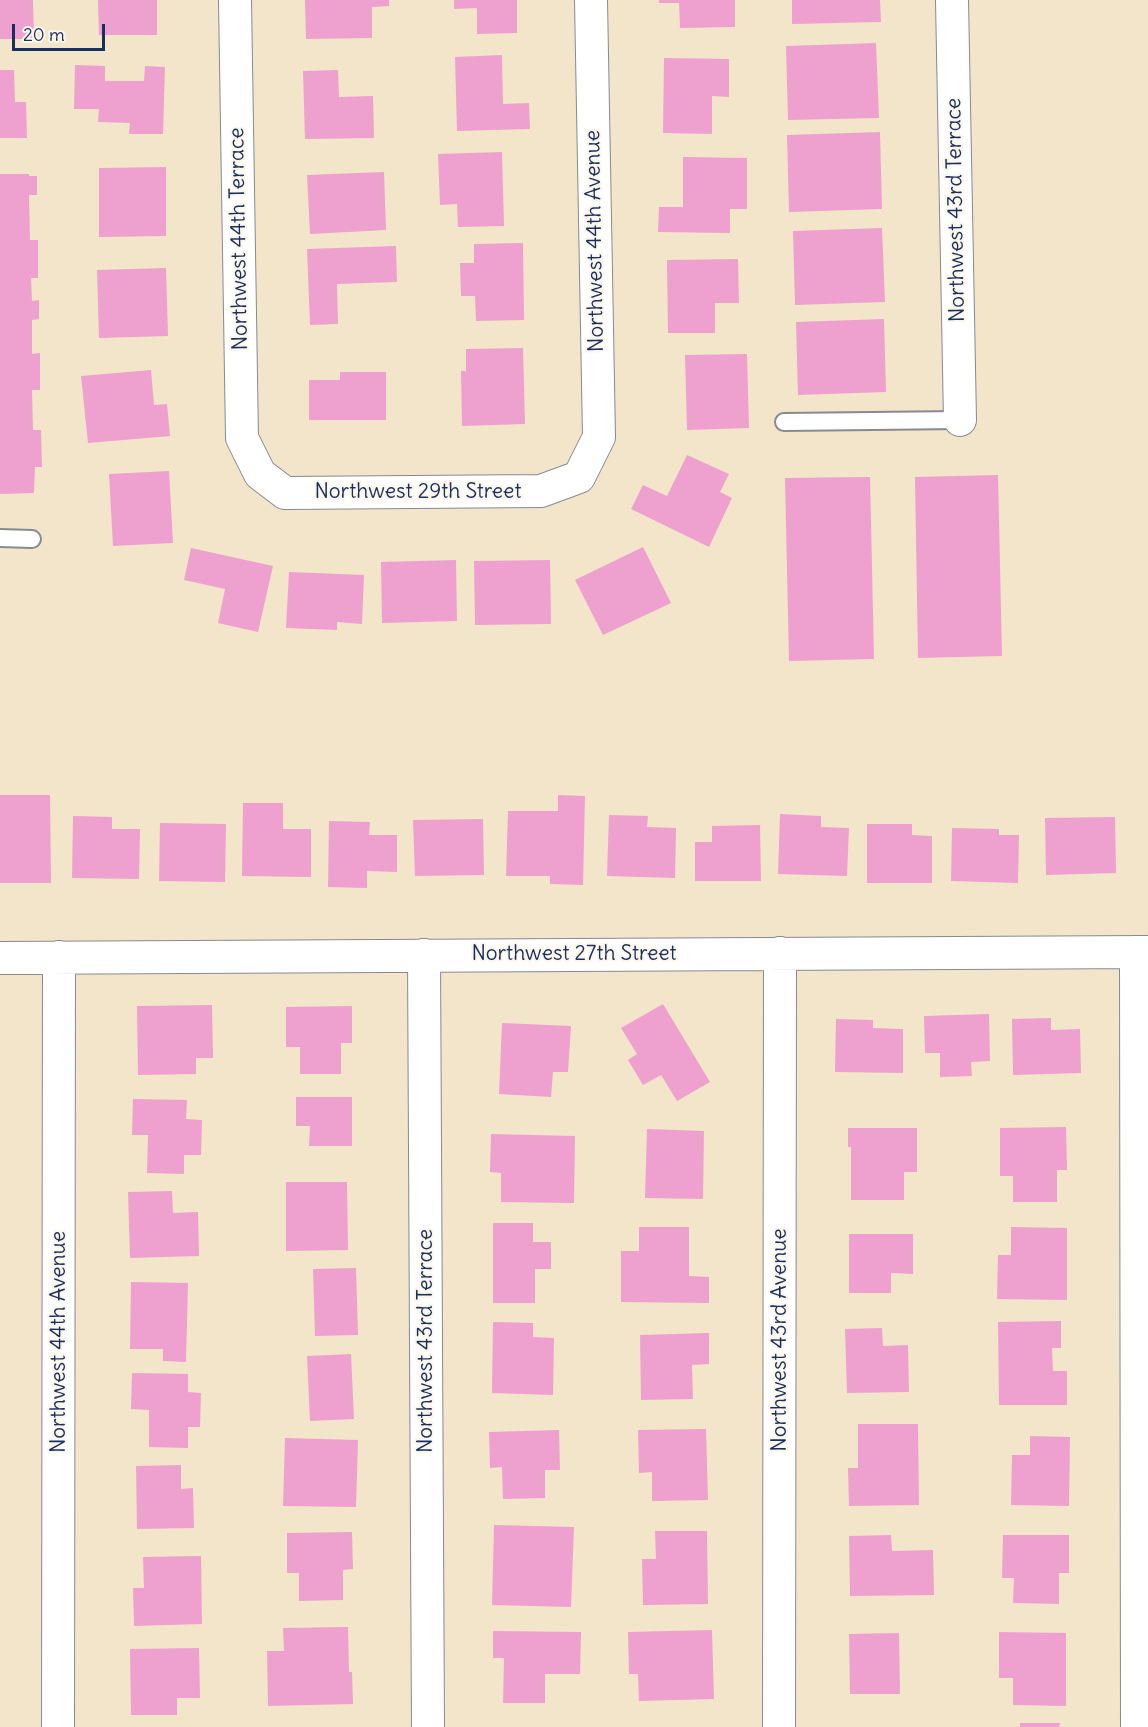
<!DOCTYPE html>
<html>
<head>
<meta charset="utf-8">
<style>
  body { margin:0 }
  #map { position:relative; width:1148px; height:1727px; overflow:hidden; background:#f2e5ca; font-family:Delius,sans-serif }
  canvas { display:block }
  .scale { position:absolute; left:12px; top:24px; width:93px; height:27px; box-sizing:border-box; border:3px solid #1b2f5e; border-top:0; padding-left:8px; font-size:18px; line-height:21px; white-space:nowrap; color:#1b2f5e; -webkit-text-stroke:4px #fbf7ec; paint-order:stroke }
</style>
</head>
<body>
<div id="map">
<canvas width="1148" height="1727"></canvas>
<div class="scale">20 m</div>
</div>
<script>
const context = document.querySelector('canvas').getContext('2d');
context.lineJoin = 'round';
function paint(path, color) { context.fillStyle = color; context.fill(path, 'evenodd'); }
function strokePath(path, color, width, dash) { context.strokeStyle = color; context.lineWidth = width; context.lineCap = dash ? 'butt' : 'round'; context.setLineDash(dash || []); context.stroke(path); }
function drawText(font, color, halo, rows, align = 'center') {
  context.font = font + ' Delius,sans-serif'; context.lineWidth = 4.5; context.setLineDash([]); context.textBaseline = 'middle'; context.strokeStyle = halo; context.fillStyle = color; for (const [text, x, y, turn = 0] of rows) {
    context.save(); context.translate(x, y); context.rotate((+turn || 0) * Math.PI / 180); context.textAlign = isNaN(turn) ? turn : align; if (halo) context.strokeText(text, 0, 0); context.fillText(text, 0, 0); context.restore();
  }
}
paint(new Path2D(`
  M 0,0 L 33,0 L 34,39 L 0,39 Z
  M 98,0 L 157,0 L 157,35 L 99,35 Z
  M 305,0 L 389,0 L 389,6 L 372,7 L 372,38 L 306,39 Z
  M 454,0 L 517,0 L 517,33 L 477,34 L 477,8 L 454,9 Z
  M 659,0 L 735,0 L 735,27 L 680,28 L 679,3 L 659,3 Z
  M 792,0 L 880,0 L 881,22 L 792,24 Z
  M 876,43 L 879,118 L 788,120 L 786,46 Z
  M 502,55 L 503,104 L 529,103 L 530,129 L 457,131 L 455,57 Z
  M 664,58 L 729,59 L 729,97 L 712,96 L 712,134 L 663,133 Z
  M 75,65 L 105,66 L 105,81 L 144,81 L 145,66 L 165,67 L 163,134 L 129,134 L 130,123 L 98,122 L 99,109 L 74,109 Z
  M 0,70 L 14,70 L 15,102 L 26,102 L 27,138 L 0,138 Z
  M 338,70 L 339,97 L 373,96 L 374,138 L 305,139 L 303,71 Z
  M 880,132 L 882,209 L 789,212 L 787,135 Z
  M 502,152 L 504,226 L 458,227 L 457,204 L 440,205 L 438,154 Z
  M 683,157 L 747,158 L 747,209 L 730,209 L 730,233 L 658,232 L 659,207 L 683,207 Z
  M 166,167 L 166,236 L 99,237 L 99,168 Z
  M 384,172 L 386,230 L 310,234 L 307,175 Z
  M 0,174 L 29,174 L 29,176 L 37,176 L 37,195 L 29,195 L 30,240 L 38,240 L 38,278 L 31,278 L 32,301 L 39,300 L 39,319 L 32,320 L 32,354 L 40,353 L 40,390 L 32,390 L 33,430 L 41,430 L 42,467 L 35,467 L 34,493 L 0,494 Z
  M 882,228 L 885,302 L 795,305 L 793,231 Z
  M 523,243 L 524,320 L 476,321 L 475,296 L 461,296 L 460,263 L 474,263 L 474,244 Z
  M 396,246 L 397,282 L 337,284 L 338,324 L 310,325 L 307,249 Z
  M 738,259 L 739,303 L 715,303 L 715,333 L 668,333 L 667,260 Z
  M 166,268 L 168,336 L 99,338 L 97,270 Z
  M 884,319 L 886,392 L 798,395 L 796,322 Z
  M 523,348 L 525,424 L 462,426 L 461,371 L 466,371 L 466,349 Z
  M 747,354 L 749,428 L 687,430 L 685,355 Z
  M 151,370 L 154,405 L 167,404 L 170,436 L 88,443 L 81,376 Z
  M 340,372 L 386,372 L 386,420 L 309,420 L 309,380 L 340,380 Z
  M 687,455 L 729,474 L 720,492 L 732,498 L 709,547 L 631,509 L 643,485 L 667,496 Z
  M 169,471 L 173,543 L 113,546 L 109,474 Z
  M 998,475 L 1002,656 L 918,658 L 915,477 Z
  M 870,477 L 874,659 L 789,661 L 785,478 Z
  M 643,547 L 671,603 L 603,635 L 575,580 Z
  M 191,548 L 273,566 L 258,632 L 218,623 L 225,589 L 184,580 Z
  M 456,560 L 457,621 L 382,623 L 381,562 Z
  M 550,560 L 551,624 L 475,625 L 474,561 Z
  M 289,572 L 364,575 L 362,624 L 337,622 L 337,630 L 286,628 Z
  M 0,795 L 50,795 L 51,883 L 0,883 Z
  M 558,795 L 585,796 L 583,885 L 550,884 L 550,876 L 506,876 L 508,811 L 558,811 Z
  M 243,803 L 283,803 L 283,829 L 311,829 L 311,877 L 242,876 Z
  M 780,814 L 821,816 L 821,827 L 849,828 L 847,876 L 778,874 Z
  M 609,815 L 648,816 L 647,827 L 676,828 L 675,878 L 607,876 Z
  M 73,816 L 112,817 L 112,829 L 140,829 L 139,879 L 72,878 Z
  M 1115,817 L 1116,873 L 1046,875 L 1045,818 Z
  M 483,819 L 484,875 L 415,876 L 413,820 Z
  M 329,821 L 370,822 L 369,835 L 397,835 L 397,872 L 367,871 L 367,888 L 328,887 Z
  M 160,823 L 226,824 L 225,882 L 159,881 Z
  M 867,824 L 912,824 L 912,835 L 932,836 L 932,883 L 867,883 Z
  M 760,825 L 761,881 L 695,881 L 695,842 L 712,842 L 712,826 Z
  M 952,828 L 999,829 L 999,835 L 1019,835 L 1018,883 L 951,881 Z
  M 663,1004 L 710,1082 L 677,1101 L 661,1075 L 643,1085 L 628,1060 L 637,1054 L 621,1028 Z
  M 212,1005 L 213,1058 L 196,1058 L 196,1074 L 138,1075 L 137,1006 Z
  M 352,1006 L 352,1043 L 341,1043 L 341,1074 L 300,1074 L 300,1047 L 286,1047 L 286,1007 Z
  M 989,1014 L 990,1061 L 971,1062 L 972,1076 L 940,1077 L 940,1053 L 925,1053 L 924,1016 Z
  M 1051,1018 L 1051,1030 L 1080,1029 L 1081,1073 L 1013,1075 L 1012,1019 Z
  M 836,1019 L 873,1020 L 873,1028 L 903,1029 L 903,1073 L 835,1072 Z
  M 502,1023 L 571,1026 L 568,1072 L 553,1072 L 551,1097 L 499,1094 Z
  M 296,1097 L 352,1097 L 352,1146 L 309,1146 L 310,1126 L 296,1126 Z
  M 133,1099 L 187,1100 L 186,1119 L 202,1120 L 201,1155 L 184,1155 L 184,1174 L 147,1173 L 148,1135 L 132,1135 Z
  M 1066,1127 L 1067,1170 L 1057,1170 L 1057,1202 L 1013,1202 L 1013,1176 L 1000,1176 L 1000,1128 Z
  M 848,1128 L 917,1128 L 917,1172 L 904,1172 L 904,1200 L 851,1200 L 851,1147 L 848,1147 Z
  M 647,1129 L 704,1131 L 703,1199 L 645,1198 Z
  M 491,1134 L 575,1136 L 574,1203 L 501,1202 L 501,1173 L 490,1172 Z
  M 286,1182 L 347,1182 L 348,1250 L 286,1251 Z
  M 172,1191 L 173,1213 L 198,1212 L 199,1256 L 130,1258 L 128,1192 Z
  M 493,1223 L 533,1223 L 533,1242 L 551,1242 L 551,1269 L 535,1269 L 535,1303 L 493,1303 Z
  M 639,1227 L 689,1227 L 689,1276 L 709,1277 L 709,1303 L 621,1302 L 621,1251 L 639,1251 Z
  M 1011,1227 L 1067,1228 L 1067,1300 L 997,1299 L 998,1255 L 1011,1255 Z
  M 849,1234 L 913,1234 L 913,1274 L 891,1273 L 891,1293 L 849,1293 Z
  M 356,1268 L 358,1335 L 315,1336 L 313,1269 Z
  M 131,1282 L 188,1283 L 186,1362 L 163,1361 L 163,1349 L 130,1349 Z
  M 1061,1321 L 1061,1348 L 1052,1348 L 1053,1371 L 1067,1371 L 1067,1405 L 999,1405 L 998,1322 Z
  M 493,1322 L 533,1323 L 533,1337 L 554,1338 L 553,1395 L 492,1393 Z
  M 882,1328 L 883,1346 L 908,1345 L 909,1392 L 847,1393 L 845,1329 Z
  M 709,1333 L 709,1364 L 692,1365 L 693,1399 L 641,1400 L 640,1335 Z
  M 351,1354 L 354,1419 L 310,1421 L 307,1356 Z
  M 132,1373 L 188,1374 L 188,1392 L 201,1393 L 200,1427 L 188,1427 L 188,1448 L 149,1447 L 149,1410 L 131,1409 Z
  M 858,1424 L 918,1424 L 919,1505 L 849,1506 L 848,1468 L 858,1468 Z
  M 706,1429 L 708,1500 L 652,1501 L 652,1472 L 639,1473 L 638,1430 Z
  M 559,1430 L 560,1470 L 545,1470 L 545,1498 L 503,1499 L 502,1467 L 490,1468 L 489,1432 Z
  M 1030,1436 L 1070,1437 L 1069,1506 L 1011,1505 L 1012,1455 L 1030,1455 Z
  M 285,1438 L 358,1440 L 356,1507 L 283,1506 Z
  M 181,1465 L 181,1489 L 193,1488 L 194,1528 L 137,1529 L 136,1466 Z
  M 494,1525 L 574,1527 L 571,1607 L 492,1605 Z
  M 655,1531 L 707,1531 L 708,1604 L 643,1605 L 642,1559 L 656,1559 Z
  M 352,1532 L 353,1569 L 343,1570 L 343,1600 L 299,1601 L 299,1573 L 287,1573 L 287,1533 Z
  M 891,1535 L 892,1551 L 933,1550 L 934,1595 L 850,1596 L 849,1536 Z
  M 1003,1535 L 1069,1535 L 1069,1573 L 1059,1573 L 1059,1604 L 1013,1603 L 1014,1578 L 1002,1578 Z
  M 201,1556 L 202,1624 L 134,1626 L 133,1588 L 144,1588 L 143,1557 Z
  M 348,1627 L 349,1672 L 352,1672 L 353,1704 L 268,1706 L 267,1651 L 284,1651 L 283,1628 Z
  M 712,1630 L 714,1699 L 639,1701 L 638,1674 L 629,1674 L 628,1632 Z
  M 493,1631 L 581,1632 L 580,1674 L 545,1674 L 545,1703 L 503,1703 L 504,1658 L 493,1658 Z
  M 999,1632 L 1066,1633 L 1066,1706 L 1013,1705 L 1013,1678 L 999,1678 Z
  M 899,1633 L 900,1694 L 850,1694 L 849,1634 Z
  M 199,1648 L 200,1698 L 177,1698 L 177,1715 L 131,1715 L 130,1649 Z
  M 1020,1723 L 1060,1723 L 1059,1727 L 1020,1727 Z`), '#eea1cf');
const service = new Path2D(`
  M 784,422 L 960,420
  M 0,538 L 32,539`);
const minor = new Path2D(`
  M 235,0 L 242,438 L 260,474 L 285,493 L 541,491 L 579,477 L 599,437 L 591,0
  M 952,0 L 960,420
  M 1136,952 L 1137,1727
  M 424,955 L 428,1727
  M 0,958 L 1148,952
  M 58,1727 L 59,957
  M 779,1727 L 780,953`);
strokePath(service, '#868a94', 20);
strokePath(minor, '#868a94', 34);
strokePath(service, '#fff', 16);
strokePath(minor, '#fff', 32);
drawText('21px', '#1b2f5e', '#fbf7ec', [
  ["Northwest 43rd Terrace",956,210,-91],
  ["Northwest 44th Terrace",239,239,-91],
  ["Northwest 44th Avenue",595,241,-91],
  ["Northwest 29th Street",418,492],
  ["Northwest 27th Street",574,954],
  ["Northwest 43rd Avenue",780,1340,-90],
  ["Northwest 43rd Terrace",426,1341,-90],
  ["Northwest 44th Avenue",59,1342,-90]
]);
</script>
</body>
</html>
